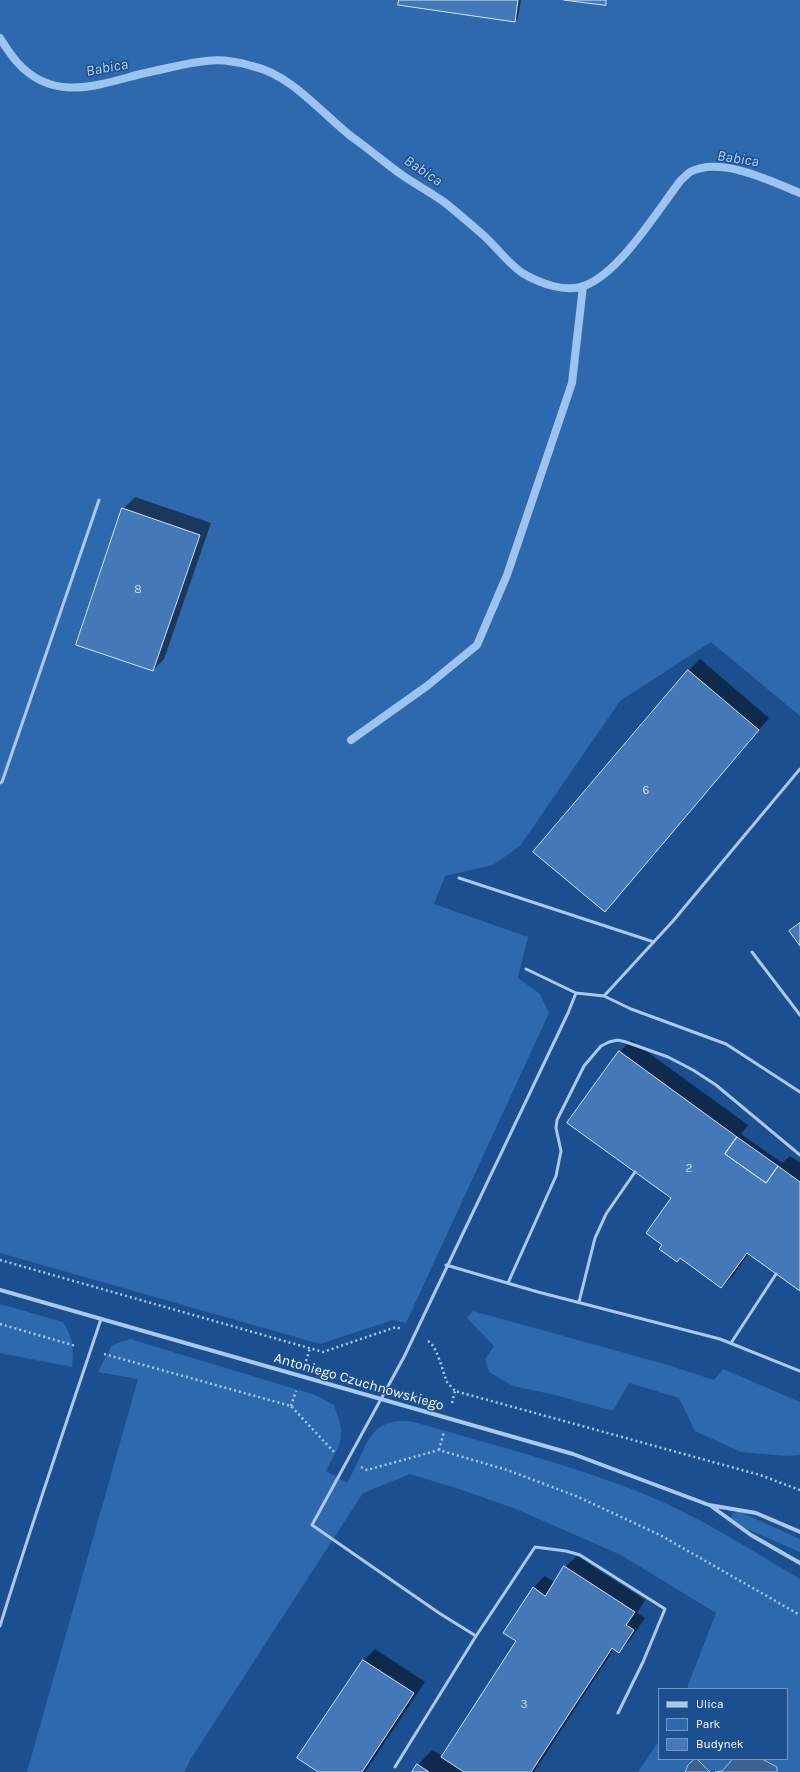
<!DOCTYPE html>
<html>
<head>
<meta charset="utf-8">
<style>
  body { margin:0 }
  #map { position:relative; width:800px; height:1772px; overflow:hidden; background:#1b4f8f; font-family:Karla,sans-serif }
  canvas { display:block }
  .legend { position:absolute; left:658px; top:1688px; width:130px; height:72px; box-sizing:border-box; background:#1b4f8f; border:1px solid #7695bc; margin:0; padding:5px 7px; list-style:none; font-size:12px; color:#fff }
  .legend li { display:flex; align-items:center; gap:8px; height:20px }
  .legend b { width:20px; border:1px solid #7695bc }
</style>
</head>
<body>
<div id="map">
<canvas width="800" height="1772"></canvas>
<ul class="legend">
<li><b style="height:5px;background:#a9c9ee"></b>Ulica</li>
<li><b style="height:11px;background:#2e69ad"></b>Park</li>
<li><b style="height:11px;background:#4478b7"></b>Budynek</li>
</ul>
</div>
<script>
const context = document.querySelector('canvas').getContext('2d');
context.lineJoin = 'round';
function paint(path, color) { context.fillStyle = color; context.fill(path, 'evenodd'); }
function strokePath(path, color, width, dash) { context.strokeStyle = color; context.lineWidth = width; context.lineCap = dash ? 'butt' : 'round'; context.setLineDash(dash || []); context.stroke(path); }
function drawText(font, color, halo, rows, align = 'center') {
  context.font = font + ' Karla,sans-serif'; context.lineWidth = 3; context.setLineDash([]); context.textBaseline = 'middle'; context.strokeStyle = halo; context.fillStyle = color; for (const [text, x, y, turn = 0] of rows) {
    context.save(); context.translate(x, y); context.rotate((+turn || 0) * Math.PI / 180); context.textAlign = isNaN(turn) ? turn : align; if (halo) context.strokeText(text, 0, 0); context.fillText(text, 0, 0); context.restore();
  }
}
paint(new Path2D(`
  M 0,0 L 800,0 L 800,716 L 711,642 L 620,701 L 520,846 L 493,865 L 445,876 L 434,904 L 528,937 L 518,978 L 540,994 L 549,1013 L 406,1323 L 393,1320 L 320,1344 L 0,1253 Z
  M 0,1304 L 63,1322 C 73,1338 74,1348 72,1367 L 0,1353 Z
  M 473,1311 L 668,1365 L 714,1380 L 723,1369 L 800,1402 L 800,1455 L 786,1456 L 741,1452 L 695,1431 L 679,1398 L 629,1383 L 613,1411 L 555,1395 L 513,1386 L 489,1372 L 485,1359 L 494,1346 L 467,1318 Z
  M 130,1339 L 315,1395 L 334,1405 C 346,1439 343,1439 326,1471 L 347,1483 C 367,1451 366,1415 414,1422 C 493,1445 573,1465 649,1496 C 702,1518 751,1550 800,1579 L 800,1772 L 638,1772 L 659,1741 L 659,1759 L 787,1759 L 787,1689 L 688,1689 L 688,1685 L 716,1613 L 621,1555 L 516,1509 L 459,1489 L 410,1474 L 363,1493 L 192,1757 L 184,1772 L 27,1772 L 138,1379 L 98,1372 L 112,1345 Z
  M 738,1511 L 800,1539 L 800,1552 L 733,1523 L 731,1519 L 732,1514 Z`), '#2e69ad');
const water = new Path2D(`
  M 695,1759 L 697,1759 L 710,1772 L 685,1772 L 688,1765 Z
  M 733,1759 L 762,1759 L 777,1767 L 777,1772 L 715,1772 L 722,1771 Z`);
paint(water, '#3c6290');
strokePath(water, '#9cc4f0', 1);
paint(new Path2D(`
  M 400,0 L 521,0 L 518,17 L 515,21 Z
  M 135,497 L 211,523 L 164,659 L 153,670 L 123,509 Z
  M 700,659 L 769,718 L 605,910 L 688,671 Z
  M 631,1040 L 748,1125 L 741,1134 L 782,1163 L 790,1156 L 800,1163 L 800,1290 L 749,1253 L 733,1276 L 721,1287 L 681,1258 L 677,1261 L 664,1245 L 673,1198 L 620,1052 Z
  M 577,1556 L 645,1600 L 637,1613 L 645,1618 L 630,1640 L 619,1652 L 614,1649 L 534,1772 L 413,1772 L 418,1765 L 432,1750 L 442,1756 L 517,1641 L 533,1588 L 545,1576 L 555,1583 L 565,1567 Z
  M 375,1649 L 425,1682 L 365,1772 L 320,1772 L 299,1758 L 364,1660 Z`), '#0007');
strokePath(new Path2D(`
  M 0,38 C 5,46 11,55 17,62 C 54,104 100,84 145,73 C 165,69 186,63 206,61 C 221,59 238,62 252,66 C 292,75 321,113 352,137 C 369,149 385,163 402,175 C 415,184 430,192 444,202 C 457,212 469,223 482,234 C 496,246 509,265 524,274 C 540,283 565,293 584,286 C 620,273 657,211 681,180 C 684,178 687,174 690,172 C 721,156 771,181 800,193
  M 351,740 L 427,686 L 477,645 L 507,575 L 572,383 L 583,286`), '#9cc4f0', 8);
const building = new Path2D(`
  M 399,0 L 518,0 L 515,22 L 398,5 Z
  M 564,0 L 606,0 L 606,5 Z
  M 122,508 L 200,535 L 153,671 L 76,645 Z
  M 688,670 L 759,730 L 605,912 L 533,852 Z
  M 800,923 L 800,946 L 789,931 Z
  M 619,1051 L 737,1137 L 725,1154 L 766,1183 L 778,1166 L 800,1182 L 800,1291 L 747,1253 L 721,1288 L 680,1258 L 677,1262 L 659,1249 L 662,1245 L 646,1233 L 671,1198 L 567,1123 Z
  M 737,1137 L 778,1166 L 766,1183 L 725,1154 Z
  M 564,1566 L 635,1612 L 626,1625 L 634,1630 L 619,1653 L 612,1648 L 531,1772 L 464,1772 L 441,1757 L 516,1641 L 503,1633 L 533,1587 L 545,1596 Z
  M 363,1660 L 414,1693 L 362,1772 L 318,1772 L 297,1758 Z
  M 417,1764 L 429,1772 L 412,1772 Z`);
paint(building, '#4478b7');
strokePath(building, '#cfe3fa', 1);
strokePath(new Path2D(`
  M 0,1260 L 323,1352 L 396,1327 L 401,1329
  M 0,1324 L 76,1346
  M 428,1341 C 438,1347 442,1371 447,1382 C 449,1385 453,1388 455,1391 L 760,1475 L 800,1490
  M 104,1354 L 291,1406 L 334,1452
  M 306,1361 L 310,1348
  M 452,1403 L 455,1391
  M 291,1406 L 296,1391
  M 439,1450 L 444,1432
  M 361,1467 L 367,1470 L 439,1450 L 507,1470 L 576,1496 L 660,1535 L 800,1615`), '#a9c9ee', 2.5, [2, 3]);
strokePath(new Path2D(`
  M 0,783 L 2,782 L 99,500
  M 459,878 L 654,942
  M 752,952 L 800,1015
  M 526,969 L 576,993 L 604,996 L 631,1009 L 726,1044 L 800,1092
  M 604,996 L 673,921 L 800,769
  M 446,1265 L 538,1292 L 720,1339 L 800,1371
  M 508,1283 L 556,1176 L 561,1151 L 556,1128 L 557,1120 L 584,1066 L 601,1046 L 609,1042 L 618,1040 L 626,1042 L 668,1057 L 693,1070 L 716,1085 L 800,1155
  M 579,1302 L 595,1238 L 606,1214 L 635,1172
  M 731,1343 L 776,1274
  M 0,1626 C 32,1523 67,1421 101,1319
  M 476,1636 L 439,1613 L 312,1525 L 404,1357 L 568,1013 L 576,993
  M 395,1767 L 476,1636 L 535,1547 L 566,1551 L 580,1555 L 665,1609 L 643,1662 L 618,1713`), '#a9c9ee', 3);
strokePath(new Path2D(`
  M 0,1290 L 573,1454 L 709,1505 L 756,1513 L 800,1532
  M 711,1506 L 751,1535 L 800,1563`), '#a9c9ee', 4);
drawText('12px', '#d0dded', null, [
  ["8",138,590],
  ["6",646,791],
  ["2",689,1169],
  ["3",524,1705]
]);
drawText('14px', '#fff', '#1b4f8f', [
  ["Antoniego Czuchnowskiego",359,1382,16]
]);
drawText('italic 15px', '#b5d3f5', '#1b4f8f', [
  ["Babica",107,68,-10],
  ["Babica",738,159,9],
  ["Babica",423,171,34]
]);
</script>
</body>
</html>
